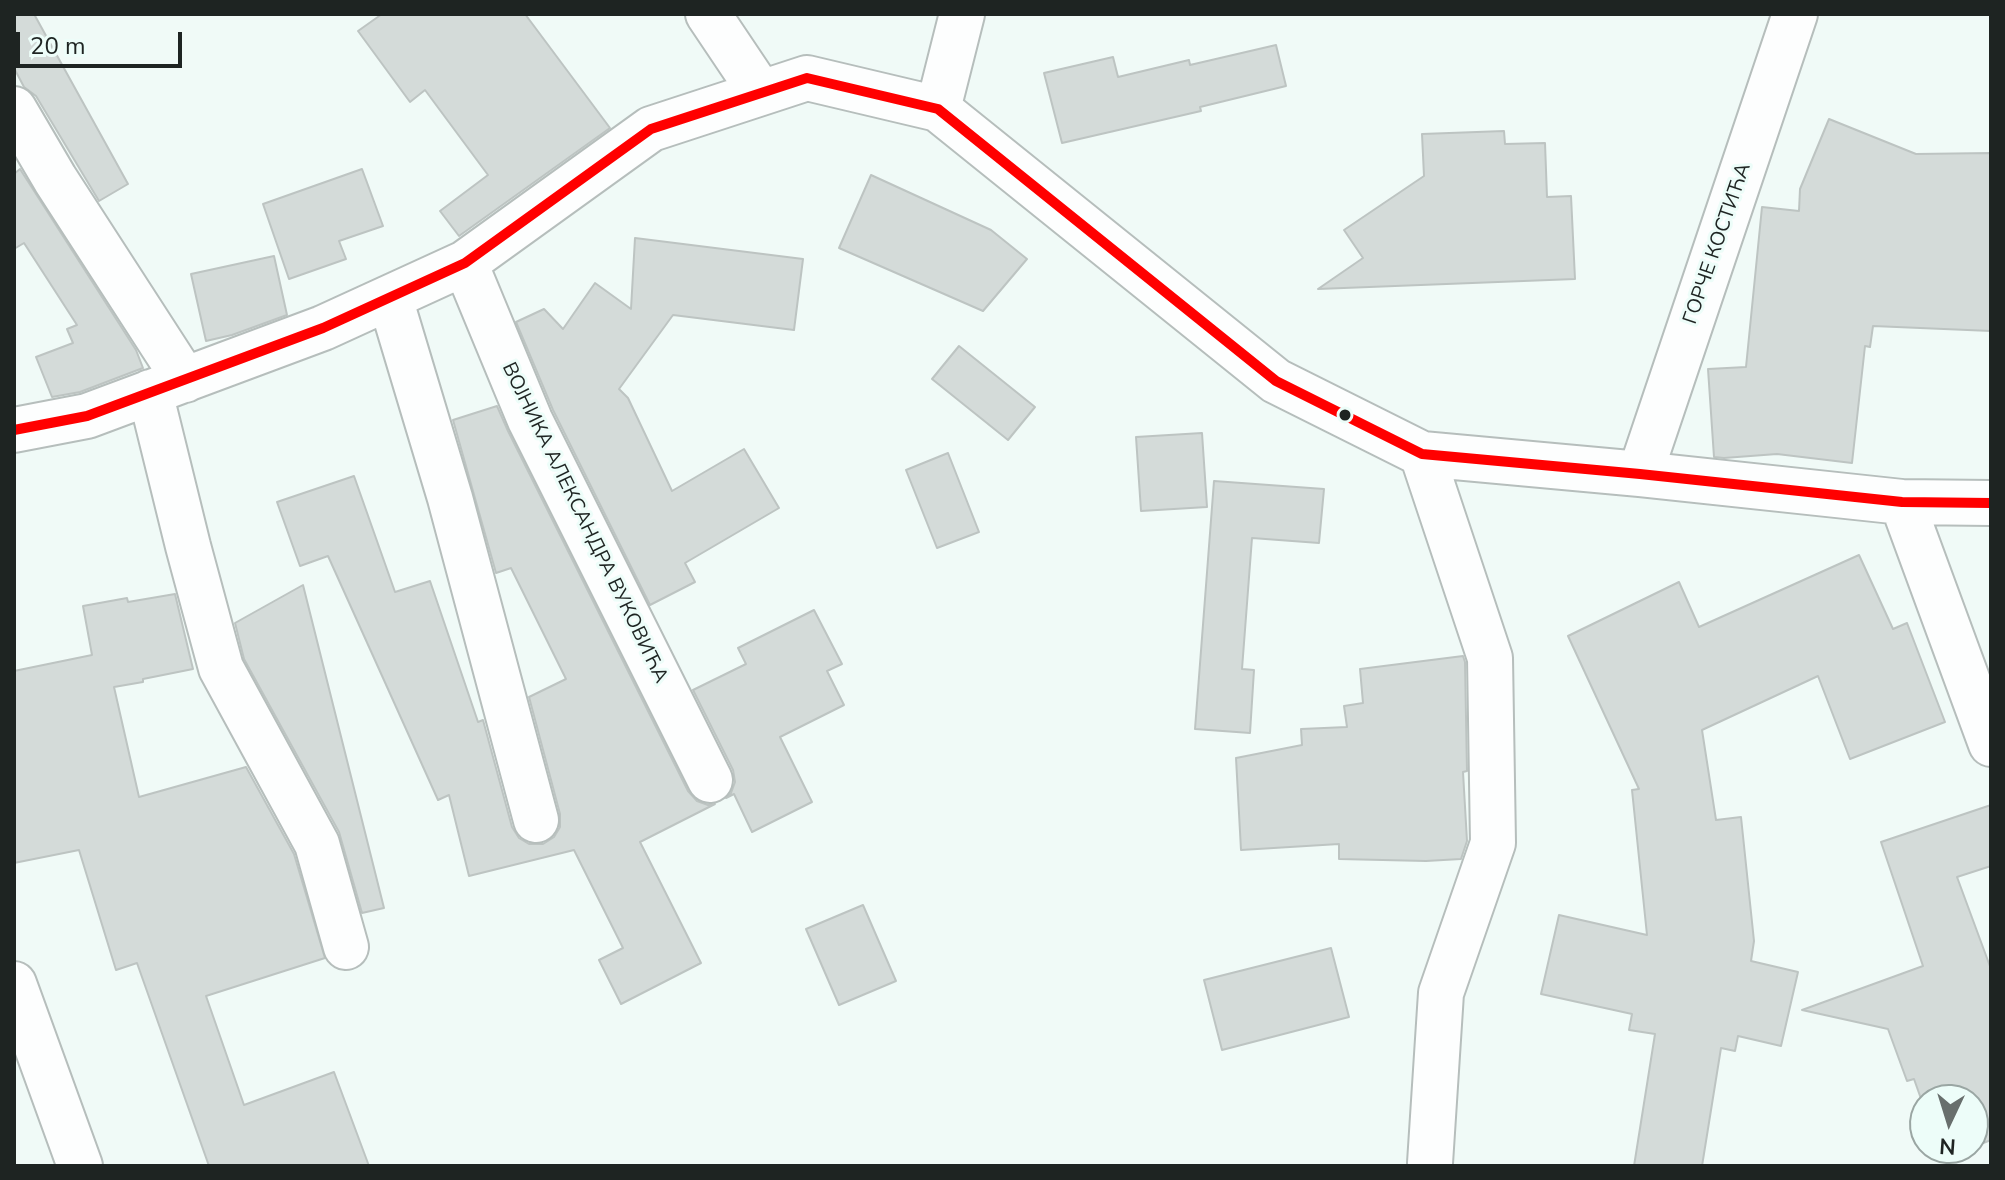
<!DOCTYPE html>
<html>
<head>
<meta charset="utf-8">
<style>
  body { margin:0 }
  #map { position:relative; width:2005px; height:1180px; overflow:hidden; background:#f0faf7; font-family:"Nunito Sans",sans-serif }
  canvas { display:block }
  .frame { position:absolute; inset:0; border:16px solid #1e2422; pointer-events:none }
  .north { position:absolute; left:1909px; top:1084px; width:80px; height:80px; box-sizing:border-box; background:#edfdf9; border:2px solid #9aa6a3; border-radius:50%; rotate:184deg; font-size:22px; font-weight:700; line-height:32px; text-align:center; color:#1e2422 }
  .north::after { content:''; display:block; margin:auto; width:28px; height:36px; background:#686f6d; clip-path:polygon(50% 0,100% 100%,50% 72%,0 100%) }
  .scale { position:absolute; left:16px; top:32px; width:166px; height:36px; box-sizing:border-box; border:4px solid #1e2422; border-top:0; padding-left:10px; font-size:24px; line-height:28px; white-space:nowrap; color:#1e2422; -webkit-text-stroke:6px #edfdf9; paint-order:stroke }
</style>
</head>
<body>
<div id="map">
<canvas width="2005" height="1180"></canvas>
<div class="frame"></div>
<div class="north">N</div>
<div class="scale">20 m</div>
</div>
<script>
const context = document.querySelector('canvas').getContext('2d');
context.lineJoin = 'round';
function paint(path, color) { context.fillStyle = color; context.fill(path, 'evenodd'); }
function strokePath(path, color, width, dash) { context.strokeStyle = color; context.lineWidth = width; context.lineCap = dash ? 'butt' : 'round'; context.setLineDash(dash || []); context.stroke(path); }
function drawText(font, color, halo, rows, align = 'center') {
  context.font = font + ' "Nunito Sans",sans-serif'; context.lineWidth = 6; context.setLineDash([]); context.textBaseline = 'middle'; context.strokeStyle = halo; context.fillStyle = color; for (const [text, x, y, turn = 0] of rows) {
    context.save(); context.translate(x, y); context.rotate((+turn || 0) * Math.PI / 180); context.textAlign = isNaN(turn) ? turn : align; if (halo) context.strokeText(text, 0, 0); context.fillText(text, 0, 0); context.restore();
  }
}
const building = new Path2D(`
  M 14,14 L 34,14 L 128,184 L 99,201 L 36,96 L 24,87 L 14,68 Z
  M 382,14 L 525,14 L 610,128 L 459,236 L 440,211 L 488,175 L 425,90 L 410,102 L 358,31 Z
  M 1276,45 L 1286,86 L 1200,107 L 1201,111 L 1062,143 L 1044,73 L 1113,57 L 1118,77 L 1189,60 L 1190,65 Z
  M 1829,119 L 1916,154 L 1991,153 L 1991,331 L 1873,326 L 1870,347 L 1865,346 L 1852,463 L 1777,454 L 1724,458 L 1714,457 L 1708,369 L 1746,367 L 1762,207 L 1799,211 L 1800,189 Z
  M 1504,131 L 1505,144 L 1545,143 L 1547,197 L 1571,196 L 1575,279 L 1318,289 L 1363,258 L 1344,230 L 1424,176 L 1422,134 Z
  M 20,169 L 136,350 L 143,368 L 80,392 L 52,397 L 36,357 L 73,343 L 67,329 L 77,325 L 24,243 L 14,249 L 14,174 Z
  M 362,169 L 383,226 L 339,241 L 346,259 L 289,279 L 263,204 Z
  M 871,175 L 991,230 L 1027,259 L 983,311 L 839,248 Z
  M 635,238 L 803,259 L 794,330 L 673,315 L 619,389 L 628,398 L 672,491 L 744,449 L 779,508 L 685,563 L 695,582 L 650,605 L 553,410 L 516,322 L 544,309 L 563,329 L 595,283 L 631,309 Z
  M 274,256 L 287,315 L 232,335 L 206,341 L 191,274 Z
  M 959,346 L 1035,407 L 1008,440 L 932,379 Z
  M 497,406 L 508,431 L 688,791 L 697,801 L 708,805 L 715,804 L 640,842 L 701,963 L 621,1004 L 599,960 L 623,948 L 574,850 L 469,876 L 449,795 L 438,800 L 328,556 L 300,566 L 277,502 L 354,476 L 395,592 L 430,581 L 478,722 L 483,720 L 512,827 L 519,838 L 529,844 L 543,844 L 554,837 L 560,827 L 560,814 L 529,697 L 566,679 L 511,568 L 496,573 L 453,420 Z
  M 1202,433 L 1207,507 L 1141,511 L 1136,437 Z
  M 948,453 L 979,532 L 937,548 L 906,470 Z
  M 1214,481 L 1324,489 L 1319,543 L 1252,538 L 1242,669 L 1254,670 L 1250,733 L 1195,729 Z
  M 1859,555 L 1893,629 L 1907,623 L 1945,722 L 1850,759 L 1818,676 L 1702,730 L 1716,820 L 1741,817 L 1754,941 L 1751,961 L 1798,972 L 1781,1046 L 1738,1036 L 1735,1051 L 1721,1048 L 1702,1166 L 1634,1166 L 1655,1034 L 1629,1030 L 1632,1014 L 1541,994 L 1559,915 L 1647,935 L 1632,790 L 1639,789 L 1568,636 L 1679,582 L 1699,627 Z
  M 303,585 L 384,908 L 362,913 L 339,832 L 244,659 L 235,623 Z
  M 175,594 L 193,669 L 143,679 L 143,682 L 114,687 L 139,797 L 246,767 L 294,854 L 325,958 L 206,996 L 244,1105 L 334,1072 L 369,1166 L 209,1166 L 137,963 L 116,970 L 79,850 L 14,863 L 14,671 L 92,655 L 83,606 L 127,598 L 128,602 Z
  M 814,610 L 842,664 L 827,671 L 844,705 L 780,737 L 812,802 L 752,832 L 734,794 L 726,798 L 731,793 L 735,782 L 733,770 L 693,690 L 746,664 L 738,648 Z
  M 1463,656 L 1465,662 L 1467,771 L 1463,772 L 1467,841 L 1461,859 L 1426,861 L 1339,859 L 1339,844 L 1241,850 L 1236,758 L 1302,745 L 1301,729 L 1347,727 L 1344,706 L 1363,703 L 1360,669 Z
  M 1991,805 L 1991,866 L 1957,877 L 1991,969 L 1991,1140 L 1973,1147 L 1973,1100 L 1925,1100 L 1925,1110 L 1914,1079 L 1907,1081 L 1888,1029 L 1802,1010 L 1923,966 L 1881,842 Z
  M 863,905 L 896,981 L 839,1005 L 806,929 Z
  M 1331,948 L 1349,1017 L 1222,1050 L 1204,980 Z
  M 1938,1148 L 1969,1148 L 1942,1158 Z`);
paint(building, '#d4dbd9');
strokePath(building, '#bdc4c2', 2);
const minor = new Path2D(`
  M 708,14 L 761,93
  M 14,109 L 55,179 L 185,380
  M 938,109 L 962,14
  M 465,263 L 530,420 L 710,780
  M 390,298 L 450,498 L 536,820
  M 150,392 L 188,546 L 221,668 L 317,844 L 346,947
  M 14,430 L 87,416 L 323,328 L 465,263 L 651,129 L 807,78 L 938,109 L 1276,381 L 1422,454 L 1640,474 L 1902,502 L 1991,503
  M 1422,454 L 1490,658 L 1493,843 L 1441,993 L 1430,1163
  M 1640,474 L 1795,14
  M 1902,502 L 1991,744
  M 14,984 L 80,1166`);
strokePath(minor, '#b6bebc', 48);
strokePath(minor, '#fdfefe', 44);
strokePath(new Path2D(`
  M 14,430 L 87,416 L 323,328 L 465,263 L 651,129 L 807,78 L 938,109 L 1276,381 L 1422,454 L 1640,474 L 1902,502 L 1991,503`), '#f00', 10);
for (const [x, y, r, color] of [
  [1345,415,7,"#1e2422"]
]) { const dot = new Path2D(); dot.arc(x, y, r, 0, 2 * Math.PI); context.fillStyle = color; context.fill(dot); strokePath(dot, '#edfdf9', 3); }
drawText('20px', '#1e2422', '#edfdf9', [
  ["ГОРЧЕ КОСТИЋА",1718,244,-71],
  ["ВОЈНИКА АЛЕКСАНДРА ВУКОВИЋА",584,523,64]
]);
</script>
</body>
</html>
